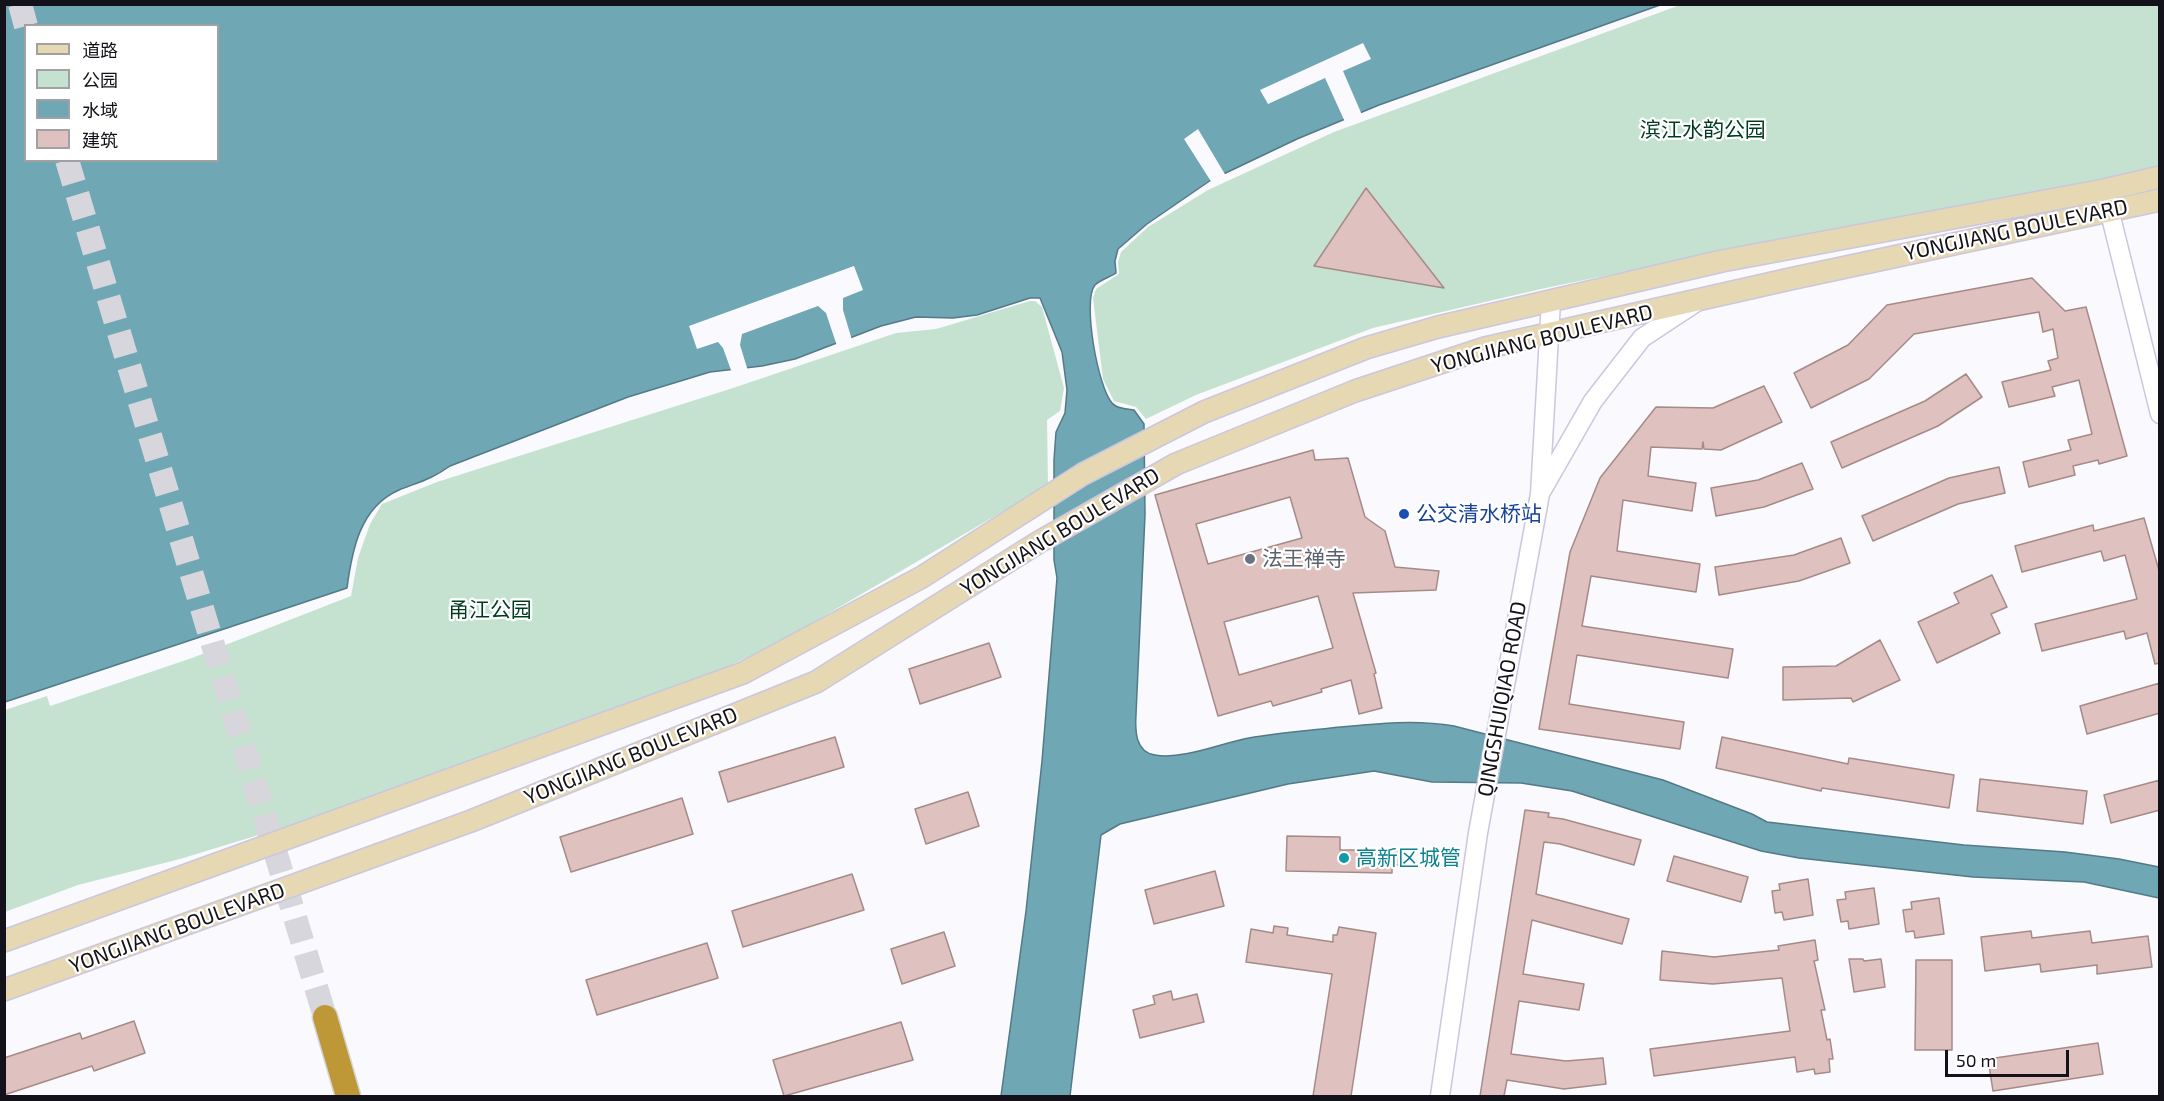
<!DOCTYPE html>
<html>
<head>
<meta charset="utf-8">
<style>
  body { margin:0 }
  #map { position:relative; width:2164px; height:1101px; overflow:hidden; background:#faf9fe; font-family:"Exo 2","Noto Sans SC",sans-serif }
  canvas { display:block }
  .frame { position:absolute; inset:0; border:6px solid #13121a; pointer-events:none }
  .legend { position:absolute; left:24px; top:24px; width:195px; height:138px; box-sizing:border-box; background:#fff; border:2px solid #a1a0a3; margin:0; padding:8px 10px; list-style:none; font-size:18px; color:#13121a }
  .legend li { display:flex; align-items:center; gap:12px; height:30px }
  .legend b { width:30px; border:2px solid #a1a0a3 }
  .scale { position:absolute; left:1945px; top:1050px; width:124px; height:27px; box-sizing:border-box; border:3px solid #13121a; border-top:0; padding-left:8px; font-size:18px; line-height:21px; white-space:nowrap; color:#13121a; -webkit-text-stroke:4px #fff; paint-order:stroke }
</style>
</head>
<body>
<div id="map">
<canvas width="2164" height="1101"></canvas>
<div class="frame"></div>
<ul class="legend">
<li><b style="height:8px;background:#e6d8b3"></b>道路</li>
<li><b style="height:16px;background:#c5e2d0"></b>公园</li>
<li><b style="height:16px;background:#6fa7b5"></b>水域</li>
<li><b style="height:16px;background:#dfc2bf"></b>建筑</li>
</ul>
<div class="scale">50 m</div>
</div>
<script>
const context = document.querySelector('canvas').getContext('2d');
context.lineJoin = 'round';
function paint(path, color) { context.fillStyle = color; context.fill(path, 'evenodd'); }
function strokePath(path, color, width, dash) { context.strokeStyle = color; context.lineWidth = width; context.lineCap = dash ? 'butt' : 'round'; context.setLineDash(dash || []); context.stroke(path); }
function drawText(font, color, halo, rows, align = 'center') {
  context.font = font + ' "Exo 2","Noto Sans SC",sans-serif'; context.lineWidth = 4.5; context.setLineDash([]); context.textBaseline = 'middle'; context.strokeStyle = halo; context.fillStyle = color; for (const [text, x, y, turn = 0] of rows) {
    context.save(); context.translate(x, y); context.rotate((+turn || 0) * Math.PI / 180); context.textAlign = isNaN(turn) ? turn : align; if (halo) context.strokeText(text, 0, 0); context.fillText(text, 0, 0); context.restore();
  }
}
paint(new Path2D(`
  M 1680,5 L 2159,5 L 2159,167 L 1810,239 L 1657,265 L 1541,289 L 1373,328 L 1196,395 L 1146,419 L 1136,407 L 1114,401 L 1103,379 L 1093,298 L 1096,289 L 1119,274 L 1118,262 L 1121,252 L 1148,227 L 1208,190 L 1334,132 Z
  M 1030,301 L 1035,301 L 1042,307 L 1064,388 L 1060,411 L 1047,420 L 1048,485 L 778,643 L 714,673 L 354,806 L 180,859 L 78,885 L 5,912 L 5,710 L 47,696 L 50,706 L 192,658 L 351,596 L 358,558 L 370,524 L 382,504 L 437,482 L 733,388 L 896,333 L 936,329 Z`), '#c5e2d0');
const water = new Path2D(`
  M 4,5 L 1660,5 L 1379,105 L 1297,139 L 1211,180 L 1147,224 L 1118,249 L 1115,261 L 1116,273 C 1110,277 1100,280 1095,285 C 1082,300 1098,388 1112,403 C 1117,409 1127,409 1134,410 L 1144,424 L 1145,515 L 1136,714 C 1135,730 1135,752 1155,755 C 1183,760 1221,743 1249,738 C 1276,733 1304,731 1331,728 C 1372,724 1413,719 1454,726 L 1663,780 L 1752,814 L 1767,822 L 1964,845 L 2065,852 L 2119,859 L 2159,867 L 2159,898 L 2084,882 L 1973,877 L 1799,858 L 1761,851 L 1572,791 L 1521,783 L 1432,782 L 1374,771 L 1288,784 L 1120,824 L 1101,835 L 1070,1096 L 1001,1096 L 1026,911 L 1042,761 L 1057,578 L 1054,560 L 1054,460 L 1056,432 L 1065,413 L 1067,390 L 1062,352 L 1040,298 L 1030,298 L 977,315 L 953,318 L 916,317 L 881,326 L 795,359 L 762,366 L 710,372 L 628,397 L 450,466 C 432,479 419,482 399,490 C 360,507 352,550 347,588 L 5,702 ZM 26,26 L 218,26 L 218,160 L 26,160 Z`);
paint(water, '#6fa7b5');
strokePath(water, '#537a86', 1.5);
paint(new Path2D(`
  M 1363,43 L 1371,59 L 1343,71 L 1362,115 L 1345,122 L 1325,78 L 1268,104 L 1260,90 Z
  M 1198,129 L 1226,176 L 1212,183 L 1184,139 Z
  M 854,266 L 863,290 L 843,298 L 843,310 L 852,340 L 837,346 L 826,313 L 818,306 L 742,334 L 740,345 L 748,371 L 732,373 L 723,348 L 718,342 L 697,349 L 689,326 Z`), '#faf9fe');
const building = new Path2D(`
  M 1366,188 L 1444,288 L 1314,266 Z
  M 2032,278 L 2065,311 L 2086,307 L 2127,456 L 2099,464 L 2098,460 L 2073,466 L 2075,475 L 2029,487 L 2023,462 L 2071,450 L 2068,440 L 2092,434 L 2079,380 L 2052,387 L 2055,396 L 2009,407 L 2002,382 L 2051,370 L 2048,361 L 2058,358 L 2053,329 L 2043,332 L 2039,312 L 1914,334 L 1869,379 L 1811,408 L 1794,373 L 1848,345 L 1887,305 Z
  M 1966,374 L 1982,397 L 1938,426 L 1842,468 L 1831,442 L 1925,401 Z
  M 1764,386 L 1782,422 L 1721,450 L 1704,449 L 1703,442 L 1702,449 L 1651,447 L 1648,476 L 1696,483 L 1692,511 L 1623,500 L 1617,551 L 1700,564 L 1696,592 L 1591,576 L 1582,626 L 1733,649 L 1728,678 L 1577,655 L 1569,704 L 1684,722 L 1680,749 L 1539,729 L 1570,552 L 1600,478 L 1656,407 L 1713,408 Z
  M 1313,450 L 1315,460 L 1348,458 L 1365,517 L 1385,531 L 1395,567 L 1439,571 L 1436,590 L 1353,593 L 1376,673 L 1374,674 L 1382,708 L 1359,714 L 1351,680 L 1321,689 L 1322,692 L 1273,706 L 1271,701 L 1218,716 L 1155,495 ZM 1290,497 L 1302,538 L 1208,564 L 1196,524 ZM 1318,596 L 1333,648 L 1239,675 L 1224,622 Z
  M 1802,463 L 1813,489 L 1764,507 L 1716,516 L 1711,488 L 1758,480 Z
  M 1999,467 L 2005,493 L 1958,504 L 1873,541 L 1862,516 L 1949,478 Z
  M 2144,518 L 2160,574 L 2160,663 L 2155,664 L 2147,633 L 2126,639 L 2124,631 L 2042,651 L 2035,624 L 2137,599 L 2125,555 L 2104,561 L 2101,551 L 2022,572 L 2015,546 L 2093,525 L 2094,531 Z
  M 1841,538 L 1850,563 L 1799,581 L 1719,595 L 1715,567 L 1794,555 Z
  M 1992,575 L 2007,607 L 1991,614 L 2000,633 L 1937,663 L 1918,622 L 1959,603 L 1954,593 Z
  M 1880,640 L 1900,680 L 1853,702 L 1851,698 L 1783,700 L 1783,667 L 1836,666 Z
  M 989,643 L 1001,677 L 920,704 L 909,669 Z
  M 2160,683 L 2160,713 L 2087,734 L 2080,706 Z
  M 835,737 L 844,767 L 728,802 L 719,772 Z
  M 1722,737 L 1848,764 L 1849,758 L 1954,775 L 1949,808 L 1822,788 L 1821,791 L 1716,768 Z
  M 1980,779 L 2087,791 L 2083,824 L 1977,811 Z
  M 2160,780 L 2160,810 L 2111,823 L 2104,795 Z
  M 968,792 L 979,826 L 926,844 L 915,809 Z
  M 682,798 L 693,834 L 571,872 L 560,837 Z
  M 1525,810 L 1549,813 L 1548,817 L 1563,819 L 1641,840 L 1634,865 L 1560,844 L 1544,842 L 1536,894 L 1629,919 L 1622,944 L 1532,920 L 1523,974 L 1584,984 L 1579,1010 L 1519,1001 L 1511,1054 L 1566,1061 L 1603,1058 L 1606,1084 L 1564,1089 L 1507,1080 L 1504,1096 L 1480,1096 Z
  M 1287,836 L 1340,837 L 1340,850 L 1401,850 L 1401,865 L 1392,865 L 1392,873 L 1286,871 Z
  M 1674,856 L 1748,877 L 1741,902 L 1667,881 Z
  M 1215,871 L 1224,906 L 1154,924 L 1145,890 Z
  M 852,874 L 864,910 L 743,947 L 732,911 Z
  M 1808,879 L 1813,915 L 1784,920 L 1782,912 L 1775,913 L 1772,891 L 1780,890 L 1779,884 Z
  M 1874,888 L 1879,924 L 1849,929 L 1848,921 L 1841,922 L 1837,900 L 1846,899 L 1845,892 Z
  M 1939,898 L 1944,934 L 1915,938 L 1914,931 L 1906,932 L 1903,910 L 1912,909 L 1911,902 Z
  M 1274,926 L 1288,928 L 1287,935 L 1333,942 L 1333,935 L 1337,935 L 1339,927 L 1376,933 L 1351,1096 L 1313,1096 L 1332,974 L 1246,962 L 1251,929 L 1273,933 Z
  M 2031,931 L 2032,938 L 2090,931 L 2092,943 L 2148,936 L 2152,967 L 2097,974 L 2097,965 L 2041,972 L 2040,964 L 1985,971 L 1981,937 Z
  M 944,932 L 955,966 L 902,984 L 891,949 Z
  M 1815,940 L 1818,960 L 1814,961 L 1825,1010 L 1821,1010 L 1827,1040 L 1830,1039 L 1833,1059 L 1829,1059 L 1830,1072 L 1815,1074 L 1814,1069 L 1797,1072 L 1795,1057 L 1654,1076 L 1650,1049 L 1790,1031 L 1782,978 L 1713,984 L 1660,980 L 1662,951 L 1714,957 L 1779,950 L 1778,946 Z
  M 707,943 L 718,978 L 597,1015 L 586,980 Z
  M 1849,959 L 1863,959 L 1864,961 L 1881,959 L 1885,987 L 1854,992 Z
  M 1916,960 L 1952,960 L 1952,1050 L 1915,1050 Z
  M 1171,991 L 1173,1000 L 1197,994 L 1204,1022 L 1140,1038 L 1133,1010 L 1155,1004 L 1153,996 Z
  M 134,1021 L 145,1053 L 94,1071 L 92,1066 L 4,1095 L 4,1058 L 80,1033 L 82,1039 Z
  M 901,1022 L 913,1060 L 784,1096 L 773,1060 Z
  M 2098,1043 L 2103,1074 L 1993,1091 L 1988,1059 Z`);
paint(building, '#dfc2bf');
strokePath(building, '#a58a87', 1.5);
strokePath(new Path2D(`
  M 20,4 L 26,26
  M 67,160 L 325,1017`), '#d7d6dc', 24, [24, 12]);
const tertiary = new Path2D(`
  M 2106,197 L 2160,414
  M 1542,490 L 1593,401 L 1642,338 L 1695,303
  M 1440,1096 L 1478,833 L 1540,494 L 1551,301`);
const secondary = new Path2D(`
  M 4,941 L 743,673 L 922,577 L 1083,474 L 1204,412 L 1366,348 L 1438,327 L 1722,261 L 2104,190 L 2160,177
  M 4,990 L 471,821 L 816,682 L 1039,542 L 1176,464 L 1355,391 L 1485,348 L 1790,279 L 2160,200`);
const trunk = new Path2D(`
  M 325,1017 L 348,1096`);
strokePath(tertiary, '#cac7df', 21);
strokePath(secondary, '#cac7df', 24);
strokePath(trunk, '#d5d4d6', 27);
strokePath(tertiary, '#fff', 18);
strokePath(secondary, '#e6d8b3', 21);
strokePath(trunk, '#be9736', 24);
for (const [x, y, r, color] of [
  [1404,514,6,"#1a4fb4"],
  [1250,559,6,"#6b7280"],
  [1344,858,6,"#0f9aa8"]
]) { const dot = new Path2D(); dot.arc(x, y, r, 0, 2 * Math.PI); context.fillStyle = color; context.fill(dot); strokePath(dot, '#fff', 2); }
drawText('21px', '#003b21', '#fff', [
  ["滨江水韵公园",1703,130],
  ["甬江公园",490,610]
]);
drawText('21px', '#13121a', '#fff', [
  ["YONGJIANG BOULEVARD",2016,230,-12],
  ["YONGJIANG BOULEVARD",1542,339,-14],
  ["YONGJIANG BOULEVARD",1060,532,-31],
  ["QINGSHUIQIAO ROAD",1502,699,-80],
  ["YONGJIANG BOULEVARD",631,756,-22],
  ["YONGJIANG BOULEVARD",177,928,-20]
]);
drawText('21px', '#164399', '#fff', [
  ["公交清水桥站",1416,514]
], 'left');
drawText('21px', '#5b616d', '#fff', [
  ["法王禅寺",1262,559]
], 'left');
drawText('21px', '#0d838f', '#fff', [
  ["高新区城管",1356,858]
], 'left');
</script>
</body>
</html>
